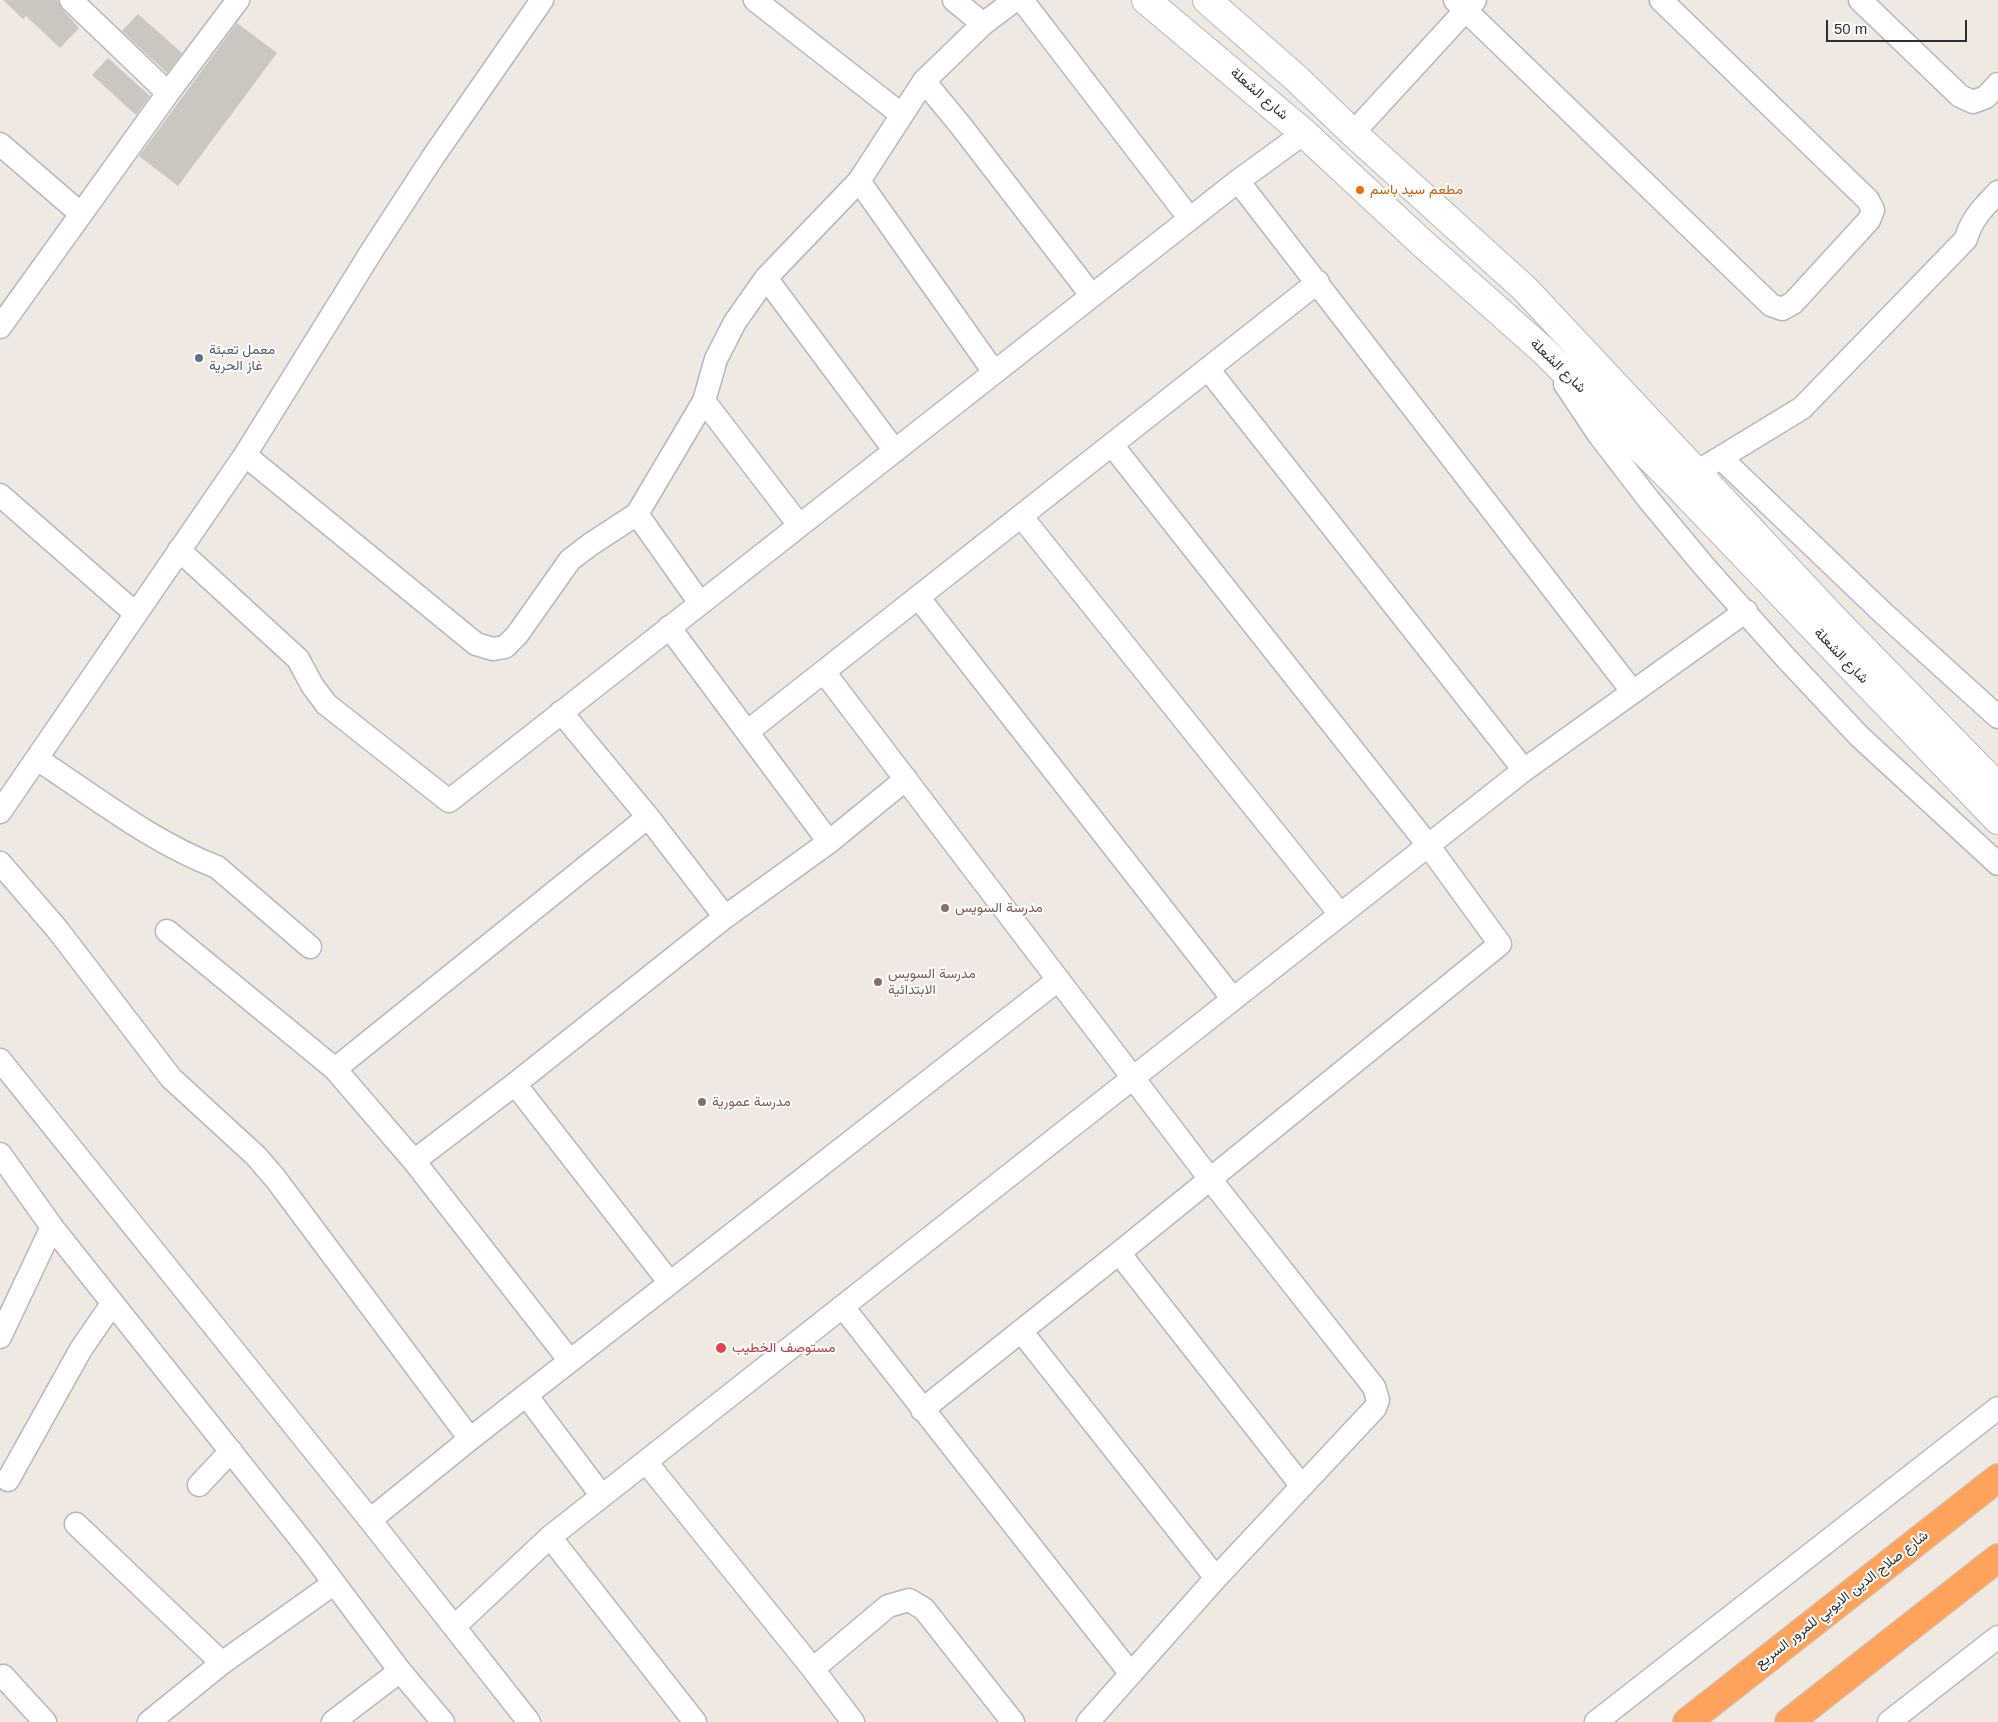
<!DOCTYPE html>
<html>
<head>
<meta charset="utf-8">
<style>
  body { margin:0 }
  #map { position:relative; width:1998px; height:1722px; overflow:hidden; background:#efe9e1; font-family:Helvetica,sans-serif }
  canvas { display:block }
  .scale { position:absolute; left:1826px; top:20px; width:141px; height:22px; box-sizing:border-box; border:2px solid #2e2e2e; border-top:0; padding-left:6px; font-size:15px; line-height:18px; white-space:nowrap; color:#2e2e2e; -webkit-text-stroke:4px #fff; paint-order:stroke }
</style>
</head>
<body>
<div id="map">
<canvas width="1998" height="1722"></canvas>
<div class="scale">50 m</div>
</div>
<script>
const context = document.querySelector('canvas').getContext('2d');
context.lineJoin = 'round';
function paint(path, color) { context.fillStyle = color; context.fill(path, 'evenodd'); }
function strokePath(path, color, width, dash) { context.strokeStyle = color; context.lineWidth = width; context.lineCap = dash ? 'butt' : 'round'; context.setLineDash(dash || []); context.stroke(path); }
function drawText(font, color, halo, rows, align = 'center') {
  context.font = font + ' Helvetica,Vazirmatn,sans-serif'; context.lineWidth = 4; context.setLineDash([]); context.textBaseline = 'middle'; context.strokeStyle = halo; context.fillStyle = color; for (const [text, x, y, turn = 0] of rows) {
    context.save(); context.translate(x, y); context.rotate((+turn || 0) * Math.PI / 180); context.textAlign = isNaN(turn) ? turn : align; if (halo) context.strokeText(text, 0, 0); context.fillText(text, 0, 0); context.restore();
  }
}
paint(new Path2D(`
  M 3,0 L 58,0 L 62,9 L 79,28 L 60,48 L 26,16 L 23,19 Z
  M 138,14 L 182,53 L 167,73 L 122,31 Z
  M 237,23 L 277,53 L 178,186 L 139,156 Z
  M 108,58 L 150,96 L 136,115 L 92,75 Z`), '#cbc7bf');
const minor = new Path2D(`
  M 71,0 L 168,93
  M 755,0 L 902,115
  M 954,0 L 983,24
  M 1022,0 L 1190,219
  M 1455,0 L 1771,305 L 1782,309 L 1793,303 L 1869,220 L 1873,210 L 1868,200 L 1661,0
  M 1860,0 L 1960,96 L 1973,102 L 1986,97 L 1998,84
  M 924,81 L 961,126 L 1092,296
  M 1353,133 L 1475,0
  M 0,144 L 81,214
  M 859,181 L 994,372
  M 1238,181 L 1632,691
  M 766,278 L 895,451
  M 0,327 L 168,93 L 238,0
  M 1208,369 L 1524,770
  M 1565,384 L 1599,435 L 1649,500 L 1703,565 L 1785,657 L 1859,736 L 1998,864
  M 704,401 L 799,525
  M 245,455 L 476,644 L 493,649 L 505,647 L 517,635 L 570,560 L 591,544 L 637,514 L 704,401 L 716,359 L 735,322 L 766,278 L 859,181 L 924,81 L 983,24 L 1015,0
  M 1721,458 L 1883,613 L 1998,717
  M 1697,472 L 1802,408 L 1966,239 C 1971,219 1984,207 1998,192
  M 0,495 L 136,614
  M 637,514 L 700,603
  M 1021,516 L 1340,914
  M 179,550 L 298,659 L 312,685 L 326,704 L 449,801 L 1238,181 L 1304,133
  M 918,597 L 1233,999
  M 669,627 L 829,842
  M 824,672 L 1210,1179 L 1374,1387 L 1378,1400 L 1375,1408 L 1216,1578 L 1088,1722
  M 561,712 L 648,817 L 725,917
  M 747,732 L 1318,282
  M 37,759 C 94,796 153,843 217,867 L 310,947
  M 0,812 L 245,455 L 373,249 L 433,157 L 542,0
  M 0,863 L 57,929 L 171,1078 L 256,1156 L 275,1178 L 470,1439
  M 167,931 L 335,1069 L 414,1161 L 570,1361
  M 0,1060 L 370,1520 L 529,1722
  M 335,1069 L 648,817
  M 515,1084 L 670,1283
  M 0,1154 L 52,1227 L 310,1551 L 400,1671 L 443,1722
  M 414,1161 L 515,1084 L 725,917 L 829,842 L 906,779
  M 1119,1253 L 1301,1485
  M 843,1307 L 1131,1674
  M 1021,1331 L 1216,1578
  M 0,1337 L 52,1227
  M 526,1395 L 602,1496
  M 922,1410 L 1119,1253 L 1500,944 L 1428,845 L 1112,445
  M 646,1462 L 813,1669 L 853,1722
  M 8,1480 L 81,1349 L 112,1304
  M 199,1485 L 231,1451
  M 370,1520 L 470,1439 L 1058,980
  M 76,1524 L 222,1663
  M 550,1537 L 695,1722
  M 455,1626 L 550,1537 L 1524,770 L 1746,611
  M 813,1669 L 888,1606 L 909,1600 L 924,1609 L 1013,1722
  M 3,1676 L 45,1722
  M 149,1722 L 222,1663 L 333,1584
  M 333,1722 L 400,1671
  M 1596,1722 L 1998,1408
  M 1889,1722 L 1998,1637`);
const secondary = new Path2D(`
  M 1146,0 L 1304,133 L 1421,242 L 1544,351 L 1679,487 L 1998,820
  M 1207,0 L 1297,79 L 1353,133 L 1525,289 L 1836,621 L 1998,787`);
const motorway = new Path2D(`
  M 1687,1722 L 1998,1478
  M 1789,1722 L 1998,1558`);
strokePath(minor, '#b4b7c1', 25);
strokePath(secondary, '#b4b7c1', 30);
strokePath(motorway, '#c9c9c9', 30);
strokePath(minor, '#fff', 22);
strokePath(secondary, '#fff', 28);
strokePath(motorway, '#ffa35c', 28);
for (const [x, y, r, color] of [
  [1360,190,5,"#e8710a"],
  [199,358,5,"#5c6f8a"],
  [945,908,5,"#8d6e63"],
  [878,982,5,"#8d6e63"],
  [702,1102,5,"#8d6e63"],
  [721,1348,6,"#e0444e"]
]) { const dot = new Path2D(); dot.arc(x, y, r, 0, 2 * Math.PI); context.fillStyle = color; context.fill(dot); strokePath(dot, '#fff', 2); }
drawText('14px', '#2e2e2e', '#fff', [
  ["شارع الشعلة",1259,94,41],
  ["شارع الشعلة",1558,366,44],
  ["شارع الشعلة",1841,656,46],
  ["شارع صلاح الدين الايوبي للمرور السريع",1842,1600,-38]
]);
drawText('14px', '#c56008', '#fff', [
  ["مطعم سيد باسم",1370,190]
], 'left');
drawText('14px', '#4e5e75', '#fff', [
  ["معمل تعبئة",209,350],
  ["غاز الحرية",209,366]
], 'left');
drawText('14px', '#785e54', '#fff', [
  ["مدرسة السويس",955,908],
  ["مدرسة السويس",888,974],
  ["الابتدائية",888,990],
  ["مدرسة عمورية",712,1102]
], 'left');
drawText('14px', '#be3a42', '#fff', [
  ["مستوصف الخطيب",732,1348]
], 'left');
</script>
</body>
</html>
